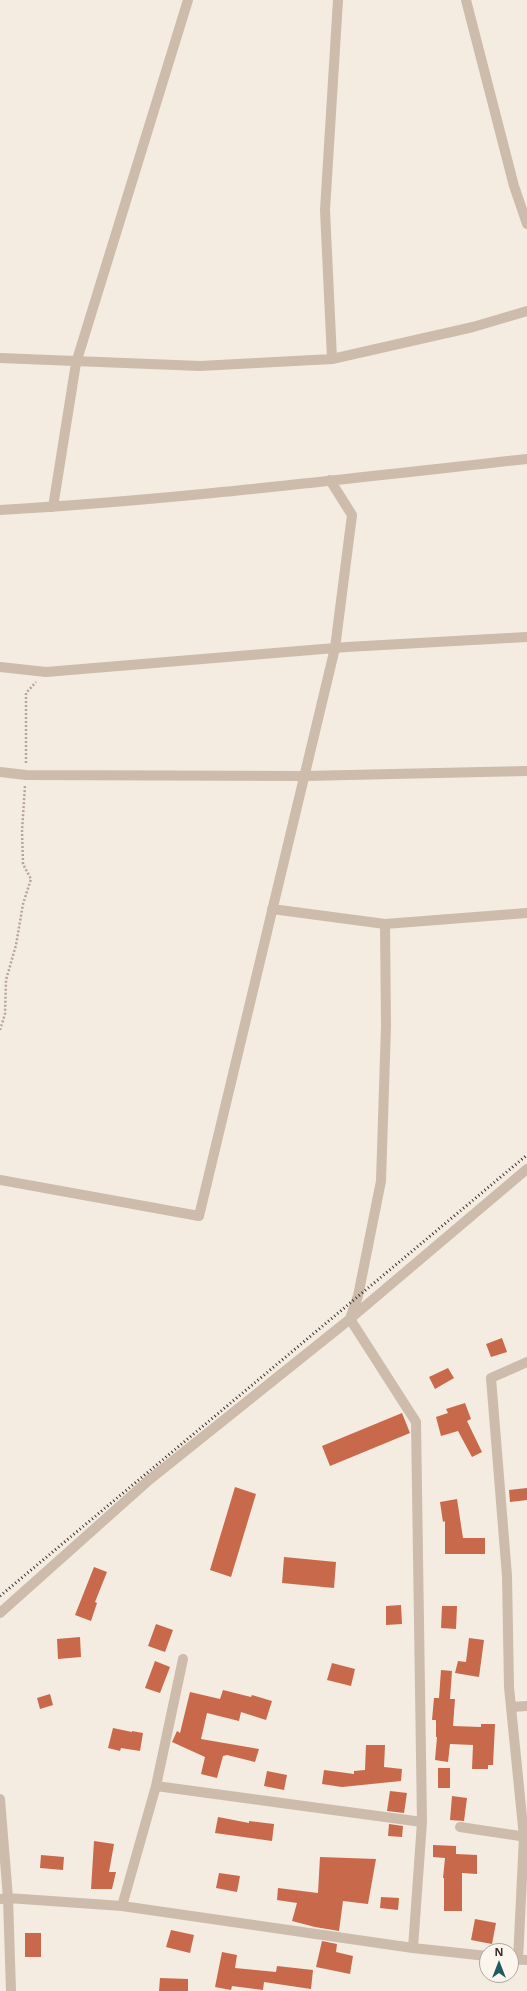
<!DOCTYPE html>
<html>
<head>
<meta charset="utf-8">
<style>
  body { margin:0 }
  #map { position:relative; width:527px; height:1991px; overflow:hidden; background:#f4ebe1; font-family:"Noto Sans",sans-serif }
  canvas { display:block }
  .north { position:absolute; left:479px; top:1943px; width:40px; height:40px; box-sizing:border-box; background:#fbf5ee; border:1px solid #aea6a0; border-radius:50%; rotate:0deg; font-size:11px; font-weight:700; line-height:16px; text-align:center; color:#3b302b }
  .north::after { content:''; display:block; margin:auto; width:14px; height:18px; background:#1f5a5e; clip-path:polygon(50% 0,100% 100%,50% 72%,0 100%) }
</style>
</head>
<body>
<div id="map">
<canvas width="527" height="1991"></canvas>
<div class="north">N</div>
</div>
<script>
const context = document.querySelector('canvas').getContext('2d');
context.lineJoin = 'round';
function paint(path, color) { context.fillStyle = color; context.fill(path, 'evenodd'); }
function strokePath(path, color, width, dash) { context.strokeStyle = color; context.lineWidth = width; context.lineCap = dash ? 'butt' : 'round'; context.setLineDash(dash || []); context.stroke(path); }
paint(new Path2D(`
  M 502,1338 L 507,1352 L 491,1357 L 486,1344 Z
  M 448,1368 L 454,1378 L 435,1389 L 429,1377 Z
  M 465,1403 L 471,1419 L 467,1421 L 482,1452 L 472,1457 L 458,1431 L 441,1436 L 436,1417 L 448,1413 L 446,1409 Z
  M 402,1413 L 410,1433 L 330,1466 L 322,1446 Z
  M 235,1487 L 256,1494 L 231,1577 L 210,1570 Z
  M 527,1488 L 527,1500 L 510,1502 L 509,1490 Z
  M 457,1499 L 463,1538 L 485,1538 L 485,1554 L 445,1554 L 445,1521 L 443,1522 L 440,1502 Z
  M 284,1557 L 336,1562 L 334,1588 L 282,1583 Z
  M 94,1567 L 107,1572 L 95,1602 L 97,1603 L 91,1621 L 75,1615 Z
  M 401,1605 L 402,1624 L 386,1625 L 386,1606 Z
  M 442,1606 L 457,1606 L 456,1629 L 441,1628 Z
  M 156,1624 L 173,1630 L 165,1652 L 148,1646 Z
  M 80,1637 L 81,1657 L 58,1659 L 57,1639 Z
  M 469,1638 L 484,1640 L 479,1677 L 455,1673 L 458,1661 L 466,1662 Z
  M 155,1661 L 170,1667 L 160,1693 L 145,1688 Z
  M 332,1663 L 355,1669 L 351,1686 L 327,1680 Z
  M 441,1670 L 452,1671 L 450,1699 L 455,1699 L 453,1726 L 481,1727 L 481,1724 L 495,1724 L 493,1765 L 488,1765 L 488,1769 L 472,1769 L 473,1745 L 450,1744 L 448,1762 L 435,1760 L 437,1737 L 436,1737 L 436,1720 L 432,1720 L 434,1698 L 439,1698 Z
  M 223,1690 L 251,1697 L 252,1695 L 272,1701 L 266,1720 L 241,1712 L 239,1721 L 207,1713 L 201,1739 L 259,1749 L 255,1762 L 227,1755 L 223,1756 L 217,1778 L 201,1774 L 205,1757 L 172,1742 L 177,1731 L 180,1733 L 190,1692 L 220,1699 Z
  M 50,1694 L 53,1705 L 40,1709 L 37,1698 Z
  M 113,1728 L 132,1732 L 132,1731 L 143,1733 L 140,1751 L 121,1748 L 120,1751 L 108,1748 Z
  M 366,1745 L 385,1745 L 384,1767 L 402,1769 L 401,1781 L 342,1787 L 322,1784 L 324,1770 L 354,1774 L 354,1771 L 365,1770 Z
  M 438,1768 L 450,1768 L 450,1788 L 438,1788 Z
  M 267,1771 L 287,1775 L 284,1790 L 264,1786 Z
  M 390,1791 L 407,1793 L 404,1813 L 387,1811 Z
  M 452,1796 L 467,1798 L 464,1821 L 450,1820 Z
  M 218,1817 L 249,1823 L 249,1821 L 274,1824 L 272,1841 L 215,1833 Z
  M 389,1824 L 403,1826 L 402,1837 L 388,1836 Z
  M 94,1841 L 114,1844 L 109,1872 L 116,1872 L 112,1889 L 91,1889 Z
  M 433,1845 L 456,1846 L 456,1854 L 477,1855 L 477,1874 L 462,1873 L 462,1911 L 444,1911 L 444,1878 L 443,1878 L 445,1858 L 433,1857 Z
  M 41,1855 L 64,1857 L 63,1870 L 40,1868 Z
  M 320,1857 L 376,1859 L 368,1904 L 343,1901 L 339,1931 L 315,1927 L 292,1921 L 297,1903 L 277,1900 L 278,1888 L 318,1893 Z
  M 219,1873 L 240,1876 L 237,1892 L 216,1888 Z
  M 381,1897 L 399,1898 L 398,1910 L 380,1908 Z
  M 475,1919 L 496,1923 L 492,1944 L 471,1940 Z
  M 171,1930 L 194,1935 L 190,1953 L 166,1947 Z
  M 25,1933 L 41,1933 L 41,1957 L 25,1957 Z
  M 322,1941 L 337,1944 L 336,1952 L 353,1956 L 350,1974 L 316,1967 Z
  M 222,1952 L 237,1955 L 235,1968 L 276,1972 L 277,1966 L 313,1970 L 311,1989 L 264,1982 L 263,1990 L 232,1986 L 231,1990 L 215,1987 Z
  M 160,1978 L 188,1979 L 188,1991 L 159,1991 Z`), '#c8694b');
strokePath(new Path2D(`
  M 26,763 L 26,693 L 36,682
  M 0,1030 L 5,1014 L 6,980 L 16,945 L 23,904 L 31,879 L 23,864 L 22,831 L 25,786`), '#b9a596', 2.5, [2, 2]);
strokePath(new Path2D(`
  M 466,0 L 514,186 L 527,224
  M 0,358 L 200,366 L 332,359 L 473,327 L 527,311
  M 332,359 L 325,210 L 338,0
  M 53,507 L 76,363 L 188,0
  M 0,510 C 176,500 352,478 527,459
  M 0,667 L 46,672 L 347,647 L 527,637
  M 0,772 L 26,775 L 304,776 L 527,771
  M 272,909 L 385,924 L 527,913
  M 0,1180 L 199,1216 L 335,648 L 352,515 L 330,480
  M 351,1318 L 527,1169
  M 350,1319 L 358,1296 L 381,1181 L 386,1026 L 385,924
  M 0,1613 L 149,1480 L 350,1319 L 416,1422 L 422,1822
  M 511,1707 L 527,1706
  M 156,1786 L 183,1659
  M 0,1799 L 8,1898 L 11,1991
  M 460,1827 L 527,1837
  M 0,1899 L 8,1898 L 122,1906 L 156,1786 L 422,1822 L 413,1948 L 487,1956
  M 122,1906 L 413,1948
  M 511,1959 L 527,1960
  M 518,1960 L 524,1837 L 509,1687 L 507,1576 L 491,1378 L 527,1362`), '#cdbbac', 10);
strokePath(new Path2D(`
  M 0,1596 L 527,1155`), '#3b302b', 3, [1, 3]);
</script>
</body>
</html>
